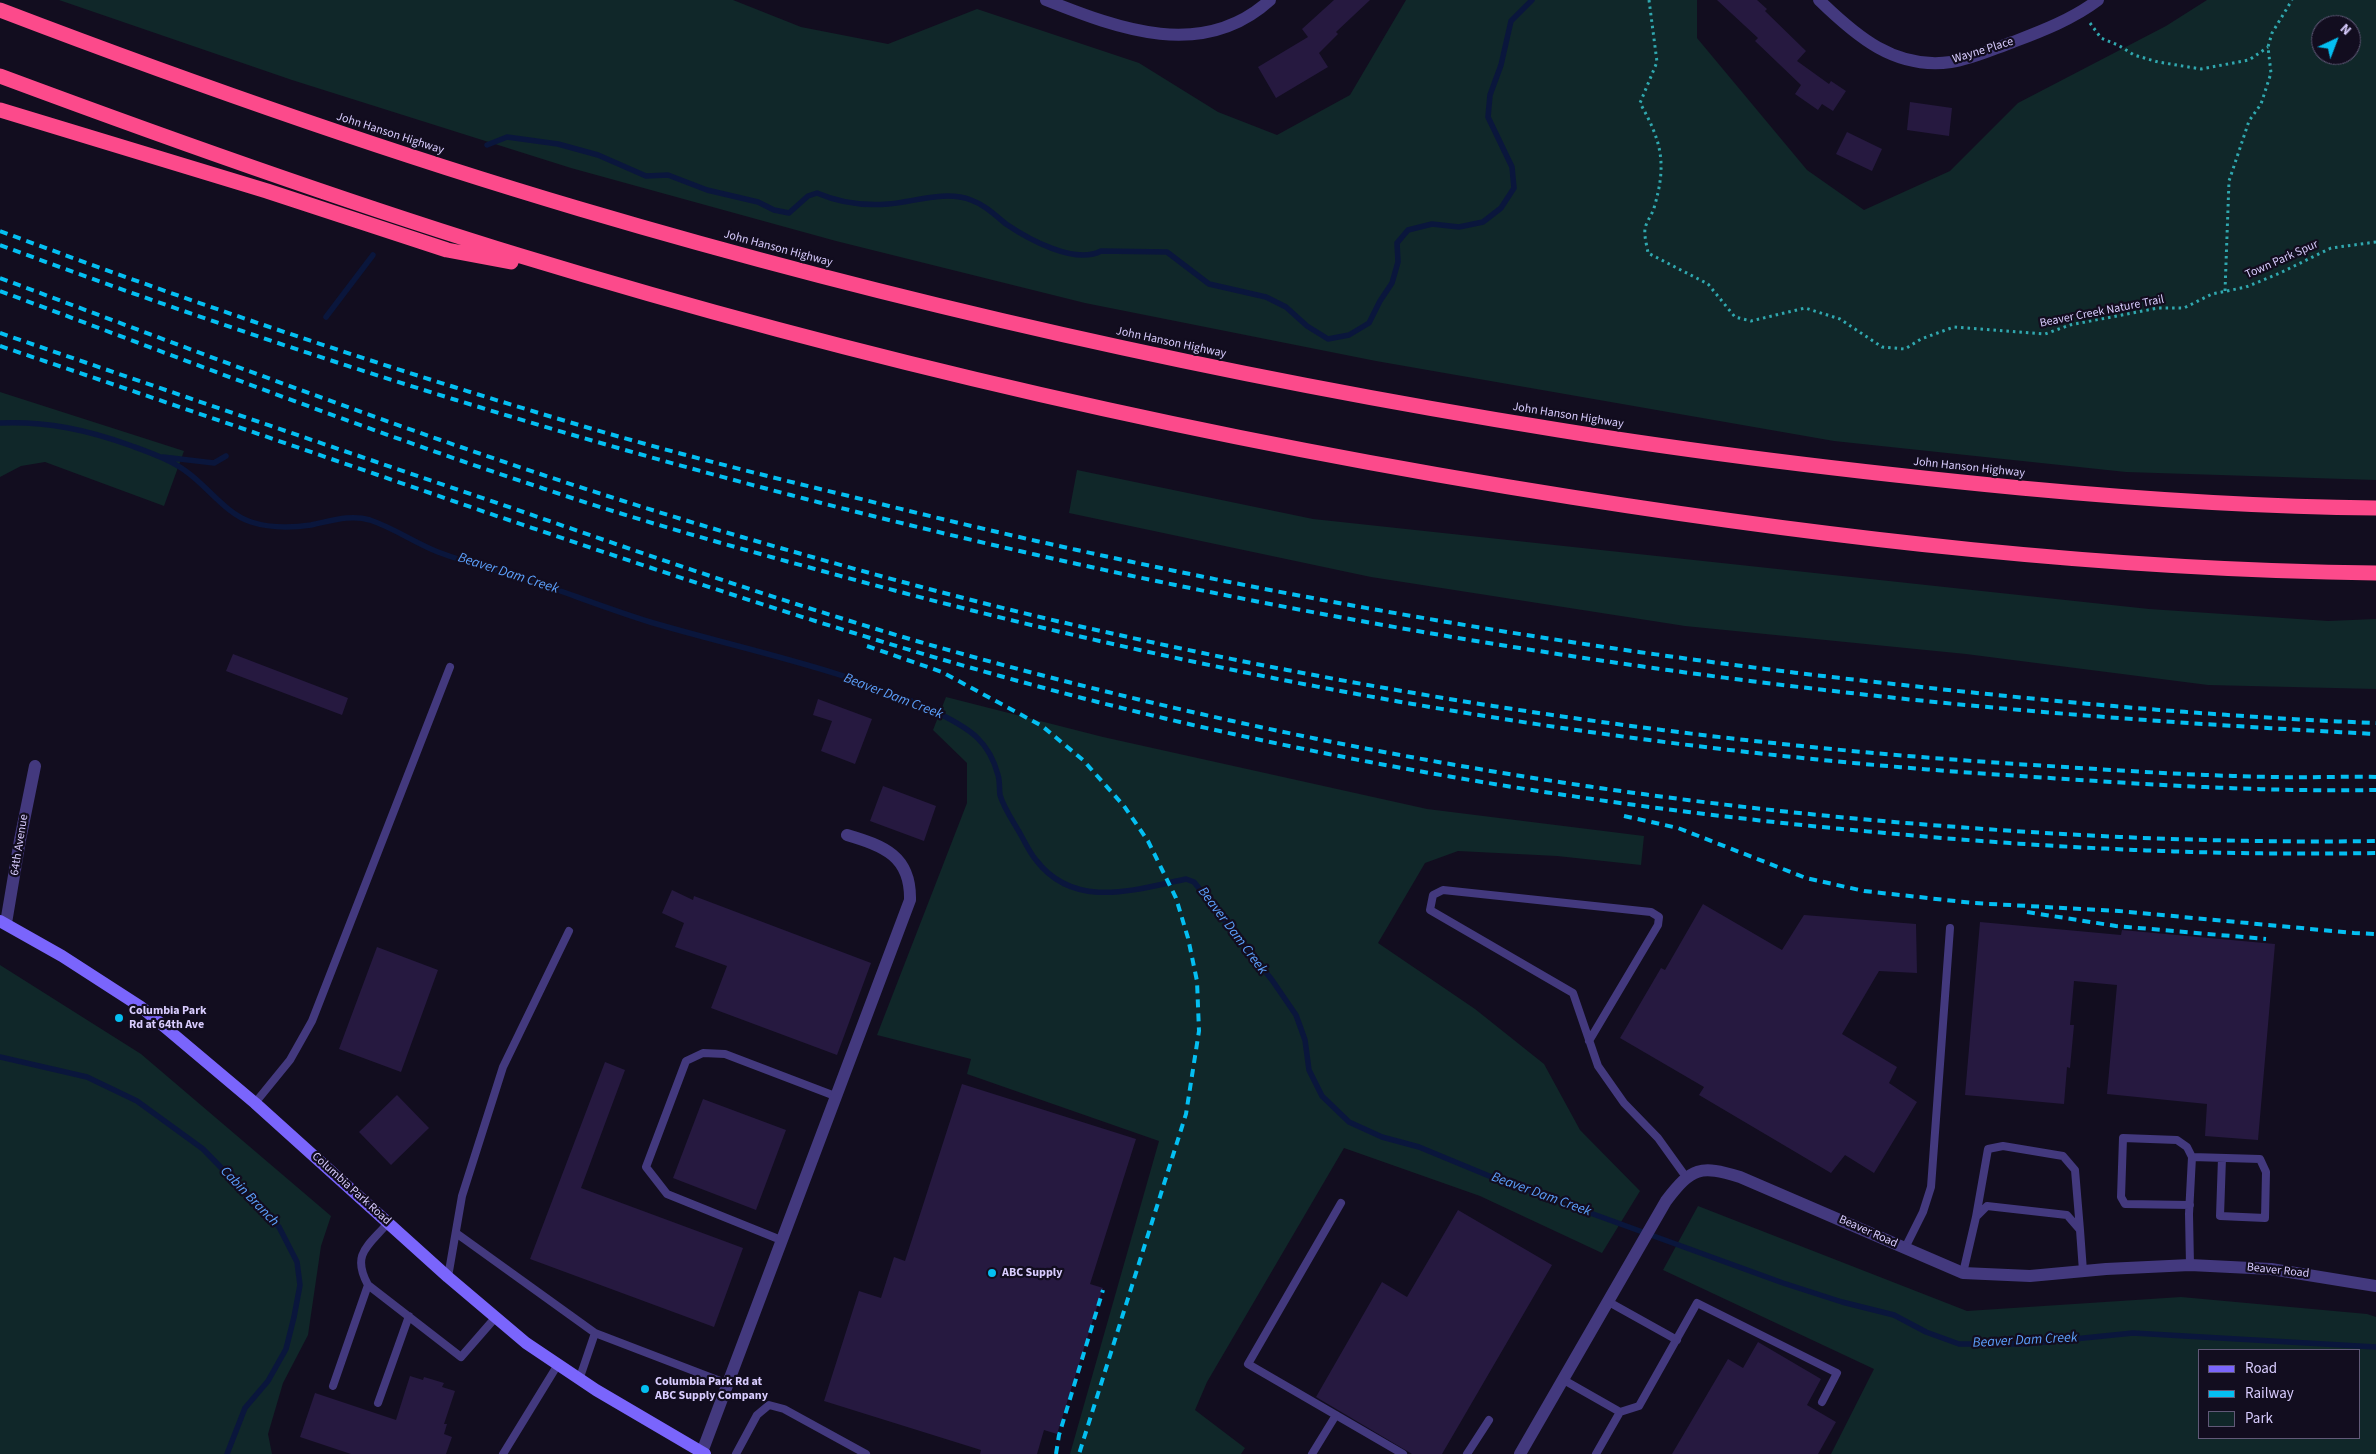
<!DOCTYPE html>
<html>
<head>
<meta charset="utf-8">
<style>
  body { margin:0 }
  #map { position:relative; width:2376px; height:1454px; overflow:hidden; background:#120d1f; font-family:"Source Sans 3",sans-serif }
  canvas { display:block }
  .legend { position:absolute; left:2198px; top:1349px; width:162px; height:90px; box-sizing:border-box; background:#120d1f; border:1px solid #615978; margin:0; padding:6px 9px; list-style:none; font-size:15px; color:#d8ccfe }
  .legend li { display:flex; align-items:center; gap:10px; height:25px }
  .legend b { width:25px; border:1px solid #615978 }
  .north { position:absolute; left:2311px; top:15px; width:50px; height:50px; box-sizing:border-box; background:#120d1f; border:1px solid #615978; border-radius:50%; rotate:43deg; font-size:14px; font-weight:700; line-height:20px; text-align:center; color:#d8ccfe }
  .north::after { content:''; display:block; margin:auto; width:18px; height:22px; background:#04bff2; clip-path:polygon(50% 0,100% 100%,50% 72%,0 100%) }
</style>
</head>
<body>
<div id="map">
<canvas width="2376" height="1454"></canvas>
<ul class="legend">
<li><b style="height:6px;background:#7a65fc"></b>Road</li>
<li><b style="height:6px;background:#04bff2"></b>Railway</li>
<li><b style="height:14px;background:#102729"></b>Park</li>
</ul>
<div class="north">N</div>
</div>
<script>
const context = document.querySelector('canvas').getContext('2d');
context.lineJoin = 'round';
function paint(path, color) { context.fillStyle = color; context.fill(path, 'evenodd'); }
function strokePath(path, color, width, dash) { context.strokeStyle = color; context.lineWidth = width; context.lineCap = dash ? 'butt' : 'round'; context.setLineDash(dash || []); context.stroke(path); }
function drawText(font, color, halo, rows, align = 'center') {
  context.font = font + ' "Source Sans 3",sans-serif'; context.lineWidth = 4.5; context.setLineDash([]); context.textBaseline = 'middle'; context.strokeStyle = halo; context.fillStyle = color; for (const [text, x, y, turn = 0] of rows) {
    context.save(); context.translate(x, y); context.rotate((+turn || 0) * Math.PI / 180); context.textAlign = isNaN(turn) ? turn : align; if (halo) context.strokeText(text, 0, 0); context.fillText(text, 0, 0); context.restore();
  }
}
paint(new Path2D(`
  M 59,0 L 733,0 L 801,27 L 888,44 L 977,9 L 1139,63 L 1218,112 L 1277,135 L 1350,95 L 1406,0 L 1697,0 L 1697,38 L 1807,170 L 1864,210 L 1950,171 L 2018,103 L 2166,26 L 2207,0 L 2376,0 L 2376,480 L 2126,472 L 1834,441 L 1376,361 L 1085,303 L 836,241 L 571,168 L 292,80 ZM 2321,25 L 2351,25 L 2351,55 L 2321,55 Z
  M 0,392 L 184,451 L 164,506 L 45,462 L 21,466 L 0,477 Z
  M 1077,470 L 1313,519 L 2149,609 L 2328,621 L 2376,619 L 2376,689 L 2208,685 L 1966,654 L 1685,626 L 1371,577 L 1069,513 Z
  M 946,697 L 1103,737 L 1427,809 L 1644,836 L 1641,865 L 1557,856 L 1458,851 L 1425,863 L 1378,943 L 1475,1009 L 1544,1064 L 1580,1130 L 1640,1191 L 1602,1253 L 1480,1196 L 1344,1148 L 1207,1382 L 1195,1410 L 1245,1448 L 1241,1454 L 1070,1454 L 1159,1141 L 967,1074 L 971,1059 L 877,1035 L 967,803 L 967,763 L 933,730 Z
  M 0,965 L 141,1054 L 331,1216 L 321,1246 L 308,1335 L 283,1383 L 268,1434 L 272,1454 L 0,1454 Z
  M 1698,1206 L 1967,1311 L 2181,1297 L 2367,1314 L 2376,1317 L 2376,1454 L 1831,1454 L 1874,1369 L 1663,1270 ZM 2200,1350 L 2360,1350 L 2360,1438 L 2200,1438 Z`), '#102729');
strokePath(new Path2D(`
  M 487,145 L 507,137 L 558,144 L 598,155 L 646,176 L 668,175 L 707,190 L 758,202 L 774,210 L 789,213 L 808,196 L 817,193 C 840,203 863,206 888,204 C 914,202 945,190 971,200 C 985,205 995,215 1006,224 C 1028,239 1075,265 1101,251 L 1167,252 L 1209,284 L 1266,297 L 1286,307 L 1307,326 L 1328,339 L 1349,335 L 1369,323 L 1380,301 L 1392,283 L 1398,262 L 1397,243 L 1408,230 L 1432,224 L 1459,227 L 1483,222 L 1501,208 L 1514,188 L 1512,167 L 1488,117 L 1490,95 L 1501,65 L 1511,21 L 1532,0
  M 326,317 L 373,255
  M 0,423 C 47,421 88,430 132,446 C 151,453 171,460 187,472 C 208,487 226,514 251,522 C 270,528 291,528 311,525 C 331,521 350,514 370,520 C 394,528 415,543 438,552 C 470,564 502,571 535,582 C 573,595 611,610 650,622 C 745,650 850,670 940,714 C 970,729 989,741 998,775 C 1000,781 999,788 1000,795 C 1004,809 1015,824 1022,837 C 1026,844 1030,853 1036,860 C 1074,910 1134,890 1186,879 L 1194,882 L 1272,980 L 1296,1015 L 1305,1040 L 1309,1070 L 1322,1096 L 1349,1122 L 1382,1137 L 1419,1147 L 1494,1178 L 1783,1283 L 1842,1302 L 1894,1315 L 1926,1332 L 1959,1344 L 2025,1344 L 2133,1333 L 2376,1347
  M 163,457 L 214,463 L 226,456
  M 0,1057 L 87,1077 L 137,1101 L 203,1149 L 279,1227 L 297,1262 L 300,1285 L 294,1317 L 286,1349 L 268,1381 L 245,1408 L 227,1454`), '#0a163c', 5.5);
paint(new Path2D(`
  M 1334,0 L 1370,0 L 1336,32 L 1338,34 L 1319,53 L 1328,67 L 1276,98 L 1258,67 L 1308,37 L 1302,29 Z
  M 1717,0 L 1757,0 L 1767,9 L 1765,11 L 1806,51 L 1797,61 L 1829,84 L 1831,81 L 1846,91 L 1833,111 L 1822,104 L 1818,110 L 1795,94 L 1801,85 L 1755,41 L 1758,38 Z
  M 1910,102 L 1952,108 L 1949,136 L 1907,130 Z
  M 1847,132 L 1882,149 L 1872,171 L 1836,154 Z
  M 233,654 L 348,698 L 342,715 L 226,671 Z
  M 818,699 L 872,719 L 855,764 L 821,751 L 832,721 L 813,715 Z
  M 883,786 L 936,806 L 924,841 L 870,821 Z
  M 672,890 L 693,900 L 694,896 L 871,963 L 837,1055 L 711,1008 L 727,966 L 675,947 L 684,923 L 662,913 Z
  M 1703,904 L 1782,950 L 1804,915 L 1916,924 L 1917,973 L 1879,971 L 1842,1034 L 1897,1067 L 1889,1083 L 1917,1102 L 1874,1173 L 1845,1155 L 1831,1173 L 1699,1095 L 1704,1087 L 1620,1038 L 1661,968 L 1665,970 Z
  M 1980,922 L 2121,935 L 2122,930 L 2275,944 L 2258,1140 L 2205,1136 L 2207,1104 L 2107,1094 L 2117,985 L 2074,981 L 2070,1025 L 2074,1025 L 2070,1068 L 2067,1067 L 2064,1104 L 1965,1095 Z
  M 377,947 L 438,970 L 401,1072 L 339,1049 Z
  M 605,1062 L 625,1070 L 581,1188 L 743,1248 L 714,1327 L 530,1259 Z
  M 962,1084 L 1136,1139 L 1090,1284 L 1103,1288 L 1057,1434 L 1044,1430 L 1037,1454 L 980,1454 L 981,1450 L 824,1401 L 859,1291 L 881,1298 L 894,1257 L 905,1261 Z
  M 397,1095 L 429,1128 L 391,1165 L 359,1132 Z
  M 703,1099 L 786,1130 L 756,1210 L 673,1178 Z
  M 1458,1210 L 1552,1265 L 1442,1454 L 1412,1454 L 1316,1397 L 1382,1282 L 1407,1297 Z
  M 1758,1342 L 1821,1379 L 1807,1405 L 1836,1422 L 1818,1454 L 1672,1454 L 1728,1359 L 1743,1368 Z
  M 410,1376 L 423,1380 L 424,1377 L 444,1383 L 442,1387 L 455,1391 L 444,1424 L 447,1424 L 444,1434 L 452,1437 L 446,1454 L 351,1454 L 300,1437 L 315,1393 L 396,1420 Z`), '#261940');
strokePath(new Path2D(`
  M 1649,0 L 1657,62 L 1640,103 C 1662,142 1667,164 1654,208 C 1652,215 1646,222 1645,229 C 1644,236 1647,246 1648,253 L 1708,284 L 1735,317 L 1751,321 L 1805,308 L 1840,319 L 1882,347 L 1905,349 L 1921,339 L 1954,327 L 2045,334 L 2070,325 L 2158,308 L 2184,308 L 2212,294 L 2246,287 L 2280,273 L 2331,248 L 2376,242
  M 2090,23 L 2101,38 L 2118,45 L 2134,55 L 2158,62 L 2201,69 L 2249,60 L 2268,47
  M 2225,291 L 2229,181 L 2249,121 L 2261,104 L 2271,73 L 2268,47 L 2272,33 L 2292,0`), '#30a8af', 3, [2.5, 4]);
strokePath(new Path2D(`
  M 1589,1041 L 1658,925 L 1659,917 L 1651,912 L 1443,890 L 1433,895 L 1430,910 L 1573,993 L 1598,1066 L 1624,1103 L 1658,1138 L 1686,1177
  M 255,1103 L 290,1060 L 312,1021 L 450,667
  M 2192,1157 L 2260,1159 L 2266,1172 L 2265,1218 L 2220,1216 L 2222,1158
  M 1341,1203 L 1248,1364 L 1403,1454
  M 2190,1205 L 2125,1204 L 2121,1197 L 2123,1138 L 2177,1140 L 2187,1147 L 2192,1157 L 2189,1214 L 2190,1265
  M 1976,1217 L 1988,1149 L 2003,1146 L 2063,1156 L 2075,1170 L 2080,1230
  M 388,1223 C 368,1246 351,1254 368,1285 L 461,1357 L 495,1318
  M 456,1233 L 595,1333 L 579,1380
  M 781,1240 L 667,1194 L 646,1167 L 686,1061 L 703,1053 L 725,1054 L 835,1096
  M 1905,1248 L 1923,1212 L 1931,1187 L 1950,928
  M 1963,1273 L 1976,1217 L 1987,1206 L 2067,1215 L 2080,1230 L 2083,1271
  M 448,1277 L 462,1196 L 503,1067 L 569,931
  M 1607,1301 L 1677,1340
  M 595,1333 L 728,1384
  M 1562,1379 L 1620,1412 L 1596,1454
  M 333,1386 L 368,1285
  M 378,1403 L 409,1316
  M 1620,1412 L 1639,1406 L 1697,1303 L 1837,1373 L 1822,1402
  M 503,1454 L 557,1366
  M 736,1454 L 757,1415 L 769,1405 L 784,1409 L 866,1454
  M 1312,1454 L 1336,1415
  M 1467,1454 L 1489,1420`), '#43397e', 8);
strokePath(new Path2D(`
  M 1046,0 C 1119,29 1203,61 1270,0
  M 1819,0 C 1856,36 1895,70 1951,62 C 1972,59 1993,49 2013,42 C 2042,31 2073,19 2098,0
  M 6,923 L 20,840 L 35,766
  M 702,1452 L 910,900 C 911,856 884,846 847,835
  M 1520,1454 L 1666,1201 C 1692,1167 1700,1165 1740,1177 L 1963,1273 L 2030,1276 L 2106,1269 L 2190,1265 L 2271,1269 L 2376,1286`), '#43397e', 12);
strokePath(new Path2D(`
  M 0,921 L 62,956 L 141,1007 L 255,1103 L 448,1277 L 526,1343 L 596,1390 L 705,1454`), '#7a65fc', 12);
strokePath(new Path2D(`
  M 0,10 C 191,83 384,151 580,209 C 901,304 1228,377 1559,430 C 1713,455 1867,473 2021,488 C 2139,499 2258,507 2376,508
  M 0,76 C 172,140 345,202 521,256 C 865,361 1216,441 1571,497 C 1837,539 2107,570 2376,573
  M 0,110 L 267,191 L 447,250 L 511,262`), '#fc4a8b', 15);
strokePath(new Path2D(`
  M 0,231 C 187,301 377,365 569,422 C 662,450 758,474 853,497 C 1201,585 1555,648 1912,686 C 2066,703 2221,717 2376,723
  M 0,245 C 596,467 1219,622 1851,693 C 2026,713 2201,725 2376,734
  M 0,278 C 246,370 490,464 742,537 C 864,572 986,606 1110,633 C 1413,701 1723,746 2033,765 C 2114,770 2196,776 2278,777 C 2311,778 2343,776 2376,777
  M 0,291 C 180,358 360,428 542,488 C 639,521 738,548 837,575 C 1224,681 1620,751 2020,776 C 2139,784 2257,792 2376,790
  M 0,333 C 171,392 341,450 512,508 C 647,555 783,602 920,642 C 1263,740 1615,803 1971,828 C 2106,838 2241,843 2376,841
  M 0,346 C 163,401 326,457 488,513 C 686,580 884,647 1086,699 C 1348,766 1616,809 1885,833 C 2048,848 2212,856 2376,853
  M 867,646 L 942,672 L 1042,726 L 1083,760 L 1124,806 L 1148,841 L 1176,898 L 1188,938 L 1197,981 L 1199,1031 L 1186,1114 L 1079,1454
  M 1624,816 L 1678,828 L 1806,878 L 1864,891 L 1973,903 L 2119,911 L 2354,933 L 2376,934
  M 2027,912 L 2116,926 L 2266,939
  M 1056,1454 L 1059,1435 L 1103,1290`), '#04bff2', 4, [8, 6]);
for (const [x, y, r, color] of [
  [119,1018,5,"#04bff2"],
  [992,1273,5,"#04bff2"],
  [645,1389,5,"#04bff2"]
]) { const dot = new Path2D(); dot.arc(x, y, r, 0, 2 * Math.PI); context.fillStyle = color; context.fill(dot); strokePath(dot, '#120d1f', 2); }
drawText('12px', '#d8ccfe', '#120d1f', [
  ["Wayne Place",1983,51,-17],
  ["John Hanson Highway",390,134,18],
  ["John Hanson Highway",778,249,15],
  ["Town Park Spur",2282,260,-24],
  ["Beaver Creek Nature Trail",2102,312,-11],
  ["John Hanson Highway",1171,343,12],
  ["John Hanson Highway",1568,416,9],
  ["John Hanson Highway",1969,468,6],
  ["64th Avenue",20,845,-81],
  ["Columbia Park Road",351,1189,42],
  ["Beaver Road",1868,1232,24],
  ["Beaver Road",2278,1271,6]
]);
drawText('bold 12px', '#d8ccfe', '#120d1f', [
  ["Columbia Park",129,1011],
  ["Rd at 64th Ave",129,1025],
  ["ABC Supply",1002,1273],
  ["Columbia Park Rd at",655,1382],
  ["ABC Supply Company",655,1396]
], 'left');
drawText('italic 14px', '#5ca0fc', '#120d1f', [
  ["Beaver Dam Creek",508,574,18],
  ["Beaver Dam Creek",893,697,21],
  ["Beaver Dam Creek",1232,931,53],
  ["Beaver Dam Creek",1541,1195,20],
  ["Cabin Branch",249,1197,46],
  ["Beaver Dam Creek",2025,1341,-3]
]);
</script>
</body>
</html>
